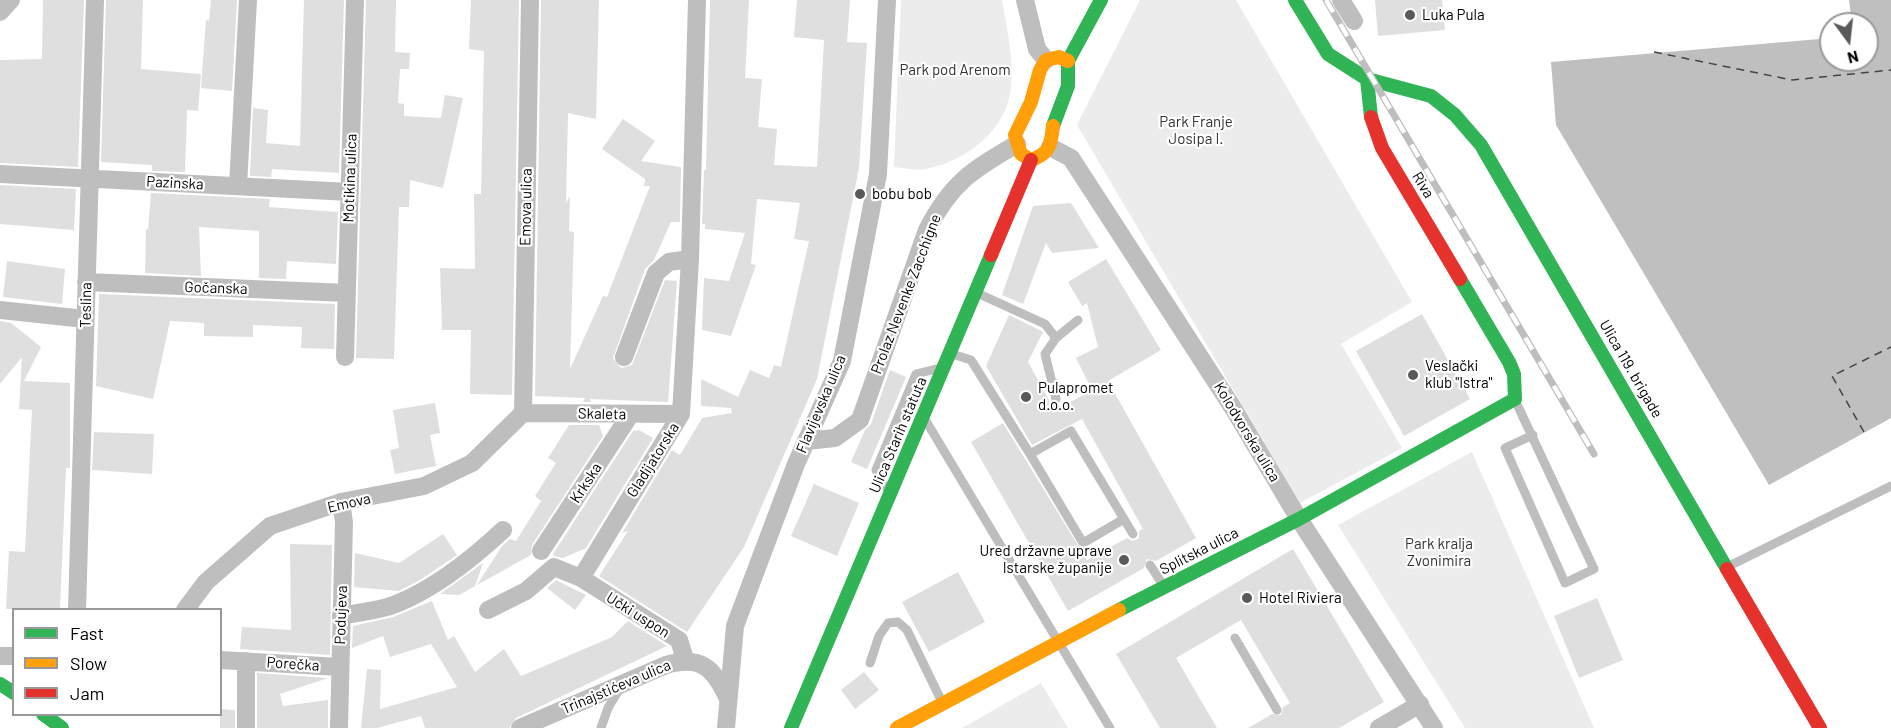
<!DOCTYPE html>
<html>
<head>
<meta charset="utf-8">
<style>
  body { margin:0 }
  #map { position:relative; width:1891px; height:728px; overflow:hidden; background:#fff; font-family:Barlow,sans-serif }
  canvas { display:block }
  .legend { position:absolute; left:12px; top:608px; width:210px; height:108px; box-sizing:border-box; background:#fff; border:2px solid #999; margin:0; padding:8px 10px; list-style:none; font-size:18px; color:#000 }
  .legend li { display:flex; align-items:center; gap:12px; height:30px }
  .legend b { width:30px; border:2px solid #999 }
  .north { position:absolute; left:1819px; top:12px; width:60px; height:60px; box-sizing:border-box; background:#fff; border:2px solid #999; border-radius:50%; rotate:165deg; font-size:16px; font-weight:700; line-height:24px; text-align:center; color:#000 }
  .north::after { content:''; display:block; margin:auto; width:21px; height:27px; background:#595959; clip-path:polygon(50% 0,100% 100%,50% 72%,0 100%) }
</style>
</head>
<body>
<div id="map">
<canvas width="1891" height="728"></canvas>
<ul class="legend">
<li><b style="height:8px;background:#30b455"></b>Fast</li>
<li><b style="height:8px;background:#ff9f0a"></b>Slow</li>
<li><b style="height:8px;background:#e5322d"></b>Jam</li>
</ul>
<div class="north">N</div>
</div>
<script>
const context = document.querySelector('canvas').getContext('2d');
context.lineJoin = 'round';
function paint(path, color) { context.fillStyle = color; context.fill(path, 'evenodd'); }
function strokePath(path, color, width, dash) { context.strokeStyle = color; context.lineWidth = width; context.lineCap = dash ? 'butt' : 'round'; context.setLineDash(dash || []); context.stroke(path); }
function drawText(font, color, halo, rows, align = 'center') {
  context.font = font + ' Barlow,sans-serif'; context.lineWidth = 4.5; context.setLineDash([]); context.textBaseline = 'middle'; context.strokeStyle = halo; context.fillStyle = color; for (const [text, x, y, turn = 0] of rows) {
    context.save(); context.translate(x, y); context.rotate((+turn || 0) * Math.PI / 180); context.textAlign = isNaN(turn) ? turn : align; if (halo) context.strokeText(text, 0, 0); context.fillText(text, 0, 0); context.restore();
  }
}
paint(new Path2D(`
  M 901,0 L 1002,0 C 1007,29 1014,58 1011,88 C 1006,131 966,161 926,169 C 916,171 904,168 894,167 Z
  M 1140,0 L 1236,0 L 1412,302 L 1341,344 L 1402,448 L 1300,503 L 1077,125 Z
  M 1472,452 L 1594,728 L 1465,728 L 1338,525 Z
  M 1041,683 L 1068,728 L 962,728 L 971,723 Z`), '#ececec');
paint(new Path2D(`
  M 1849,0 L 1891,0 L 1891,418 L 1769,485 L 1556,125 L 1551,62 L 1831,38 L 1831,60 L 1867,60 L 1867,24 L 1852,24 Z`), '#bfbfbf');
strokePath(new Path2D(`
  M 1654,52 L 1792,80 L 1891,70
  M 1864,432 L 1832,376 L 1891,347`), '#444', 1.5, [8, 6]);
paint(new Path2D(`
  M 43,0 L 84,0 L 78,167 L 0,163 L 0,60 L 42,59 Z
  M 106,0 L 143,0 L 141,69 L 201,74 L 198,111 L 187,110 L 185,172 L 152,171 L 152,165 L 101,162 Z
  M 211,0 L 237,0 L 232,91 L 201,88 L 206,20 L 209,21 Z
  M 304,0 L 344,0 L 339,173 L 272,169 L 271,177 L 250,176 L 253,108 L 268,110 L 266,143 L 300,146 Z
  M 366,0 L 396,0 L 395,52 L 410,53 L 409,69 L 400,69 L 398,103 L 404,104 L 404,116 L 441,118 L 445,95 L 463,98 L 443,188 L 410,180 L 409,207 L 399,207 L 394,359 L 356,358 Z
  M 471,0 L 519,0 L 512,395 L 470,394 L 471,330 L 442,330 L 440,268 L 475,269 L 474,194 L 481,194 L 484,51 L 469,49 Z
  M 541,0 L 599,0 L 596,119 L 568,113 L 566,203 L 570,196 L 569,231 L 574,232 L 570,369 L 603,296 L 607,297 L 650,186 L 644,186 L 645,179 L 602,149 L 623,119 L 655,141 L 641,161 L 681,167 L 680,222 L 671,222 L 654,260 L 645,269 L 613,358 L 621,368 L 632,365 L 665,280 L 677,281 L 668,402 L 590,399 L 591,402 L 583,402 L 585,398 L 535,396 Z
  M 710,0 L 749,0 L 745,78 L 762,79 L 758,127 L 777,129 L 774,165 L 817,167 L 824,40 L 794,37 L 797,0 L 850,0 L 847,42 L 867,43 L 859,168 L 817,379 L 744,547 L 687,632 L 599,576 L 628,531 L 622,533 L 672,450 L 680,455 L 702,418 L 732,413 L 731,408 L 701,406 L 701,379 L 738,397 L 750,370 L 769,378 L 774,365 L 781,367 L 809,241 L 794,239 L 800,203 L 757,199 L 751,264 L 756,265 L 731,336 L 702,330 L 704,278 L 729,281 L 745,233 L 705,229 L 705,224 L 702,224 L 704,170 L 706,170 Z
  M 1375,0 L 1442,0 L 1445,30 L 1378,36 Z
  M 0,185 L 76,189 L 74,230 L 0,224 Z
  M 151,193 L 270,199 L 269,207 L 338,212 L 336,264 L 287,261 L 286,279 L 259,278 L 259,231 L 199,227 L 201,276 L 145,273 L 146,229 L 148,230 Z
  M 1071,203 L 1099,248 L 1052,253 L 1046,243 L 1023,304 L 1002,295 L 1033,206 Z
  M 1106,259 L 1161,350 L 1108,381 L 1196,538 L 1156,561 L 1147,559 L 1144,568 L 1068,611 L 971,442 L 1003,423 L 1087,560 L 1127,538 L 1133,541 L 1139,538 L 1139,531 L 1143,529 L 1082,419 L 1032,445 L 986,366 L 1009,315 L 1043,332 L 1028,362 L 1055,411 L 1092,390 L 1076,358 L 1098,347 L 1087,303 L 1082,306 L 1068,282 Z
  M 7,261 L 65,269 L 62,304 L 3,297 Z
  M 99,294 L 335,304 L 334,349 L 301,348 L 302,327 L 253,325 L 253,337 L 204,336 L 204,323 L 170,321 L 153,399 L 96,386 Z
  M 1422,314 L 1470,399 L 1404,436 L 1356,351 Z
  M 0,321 L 11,323 L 41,347 L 24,381 L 70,383 L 70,468 L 66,468 L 60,609 L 6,609 L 9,551 L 25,552 L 32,410 L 19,409 L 22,357 L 0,384 Z
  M 890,370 L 906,377 L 867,469 L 851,462 L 865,430 L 871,424 Z
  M 435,403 L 440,433 L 430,435 L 436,466 L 395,474 L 390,450 L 399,448 L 393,410 Z
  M 569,425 L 599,425 L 603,436 L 532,545 L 531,555 L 477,585 L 502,546 L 510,539 L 516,541 L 541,501 L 535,496 L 556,463 L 548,458 Z
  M 639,430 L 653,438 L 586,548 L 563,558 L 554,556 L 553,554 L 633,431 Z
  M 94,432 L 154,434 L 152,474 L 92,470 Z
  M 814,484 L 859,503 L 837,556 L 791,536 Z
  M 443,534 L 457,555 L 420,580 L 399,591 L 354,587 L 355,553 L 399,563 Z
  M 290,544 L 332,545 L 330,655 L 240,649 L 242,627 L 291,630 Z
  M 1293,549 L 1384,702 L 1339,728 L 1248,728 L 1272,714 L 1281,715 L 1283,707 L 1290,703 L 1241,620 L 1176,658 L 1217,728 L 1160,728 L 1116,654 Z
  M 483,563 L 475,586 L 459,595 L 440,594 Z
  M 958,572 L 985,622 L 929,652 L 902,602 Z
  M 556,580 L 586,595 L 575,610 L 547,588 Z
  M 1597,598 L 1623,660 L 1579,678 L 1554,616 Z
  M 432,601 L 448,640 L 454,636 L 475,672 L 504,649 L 521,676 L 612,637 L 628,621 L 667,646 L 516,718 L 509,728 L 425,728 L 421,716 L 377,728 L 361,728 L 367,669 L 381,670 L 380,709 L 457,687 L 431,644 L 390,657 L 383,636 L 352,648 L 353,626 L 393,617 Z
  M 864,672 L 879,690 L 855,709 L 841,690 Z
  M 257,673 L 328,678 L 280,694 L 283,706 L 328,700 L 328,728 L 257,728 Z
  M 220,709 L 235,710 L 235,728 L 220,728 Z`), '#dfdfdf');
strokePath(new Path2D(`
  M 977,293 L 1045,324 L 1056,338 L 1078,320
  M 1056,338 L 1045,354 L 1056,399
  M 952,354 L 971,360 L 1030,454 L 1071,431 L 1133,534
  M 1516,402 L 1594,569 L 1565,583 L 1505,448 L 1533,435
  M 926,421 L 1110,728
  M 1030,454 L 1083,543 L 1124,519
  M 886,488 L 876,470 L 916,374 L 936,369
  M 1150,565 L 1163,585
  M 1729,566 L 1891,486
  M 1235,638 L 1277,710
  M 870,663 L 879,636 L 888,623 L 898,622 L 907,630 L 942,702
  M 601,728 L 608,708 L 620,688`), '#bebebe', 9);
strokePath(new Path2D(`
  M 1025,0 L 1037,49 L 1046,60
  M 1341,0 L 1354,21
  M 0,12 L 11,0
  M 1050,147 L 1071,158 L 1233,408 L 1299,519 L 1434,728
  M 0,174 L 350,192
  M 238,186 L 248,0
  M 86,282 L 347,293
  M 0,310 L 85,319
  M 345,357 L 355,0
  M 624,357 L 656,273 L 669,262 L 690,259
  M 523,413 L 530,0
  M 523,413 L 681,414
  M 806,441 L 835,438 L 860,420 L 927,230 C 951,183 972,170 1017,144
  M 541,551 L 630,415
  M 581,578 L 681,414 L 690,259 L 697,0
  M 77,610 L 95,0
  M 185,610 L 206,582 L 270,526 L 341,502 L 424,486 L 472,463 L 523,413
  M 488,610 L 526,591 L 554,567 L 581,578 L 679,640 L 685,659
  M 341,616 C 359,612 379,611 396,604 C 436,588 472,559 503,530
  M 0,656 L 14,656
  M 220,660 L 339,667
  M 246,728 L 246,661
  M 339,728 L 344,522 L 341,502
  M 520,728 L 666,665 C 701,655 714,668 728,699
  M 726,728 L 735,626 L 796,464 L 842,361 L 878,174 L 887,0
  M 1379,728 L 1420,704`), '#bebebe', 18);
strokePath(new Path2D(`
  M 1295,0 L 1328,54 L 1367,79
  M 1371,117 L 1367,79 L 1431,96 L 1455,115 L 1481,145 L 1727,569
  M 1053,126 L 1068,86 L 1068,61 L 1101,0
  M 1119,610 L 1299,519 L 1515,399 L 1514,374 L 1509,362 L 1460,279
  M 0,684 L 14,693
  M 43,714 L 62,728
  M 791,728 L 991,255`), '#30b455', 14);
strokePath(new Path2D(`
  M 1053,126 C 1051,144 1050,154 1031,160 L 1021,154 L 1015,135 L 1031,102 L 1040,70 L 1046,60 L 1059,57 L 1068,61
  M 897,728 L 1119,610`), '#ff9f0a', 14);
strokePath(new Path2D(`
  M 1371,117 L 1382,148 L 1460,279
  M 991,255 L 1031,160
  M 1727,569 L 1820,728`), '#e5322d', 14);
const rail = new Path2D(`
  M 1326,0 L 1594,454`);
strokePath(rail, '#bebebe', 7);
strokePath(rail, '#fff', 4.5, [14]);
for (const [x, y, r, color] of [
  [1410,15,6,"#595959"],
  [860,194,6,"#595959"],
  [1413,375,6,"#595959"],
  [1026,397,6,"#595959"],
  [1124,560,6,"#595959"],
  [1247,598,6,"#595959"]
]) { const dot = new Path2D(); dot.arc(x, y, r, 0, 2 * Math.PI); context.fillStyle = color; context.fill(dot); strokePath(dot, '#fff', 2); }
drawText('15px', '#000', '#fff', [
  ["Luka Pula",1422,15],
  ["bobu bob",872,194],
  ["Veslački",1425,366],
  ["klub \"Istra\"",1425,383],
  ["Pulapromet",1038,388],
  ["d.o.o.",1038,405],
  ["Ured državne uprave",1112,551,"right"],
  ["Istarske županije",1112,568,"right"],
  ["Hotel Riviera",1259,598]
], 'left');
drawText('15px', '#333', '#fff', [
  ["Park pod Arenom",955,70],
  ["Park Franje",1196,122],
  ["Josipa I.",1196,139],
  ["Park kralja",1439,544],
  ["Zvonimira",1439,561]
]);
drawText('15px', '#000', '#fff', [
  ["Motikina ulica",350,178,-88],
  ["Pazinska",175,183,3],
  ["Riva",1423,185,59],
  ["Emova ulica",526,207,-89],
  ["Gočanska",216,288,2],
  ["Prolaz Nevenke Zacchigne",906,294,-69],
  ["Teslina",86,305,-89],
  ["Ulica 119. brigade",1631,369,60],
  ["Flavijevska ulica",821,404,-67],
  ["Skaleta",602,414,1],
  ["Kolodvorska ulica",1247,432,59],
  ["Ulica Starih statuta",898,435,-67],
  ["Gladijatorska",653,460,-58],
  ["Krkska",586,483,-57],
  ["Emova",349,503,-13],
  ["Splitska ulica",1199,551,-27],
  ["Podujeva",341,615,-88],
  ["Učki uspon",638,615,32],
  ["Porečka",293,664,4],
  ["Trinajstićeva ulica",616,687,-23]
]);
</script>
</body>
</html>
